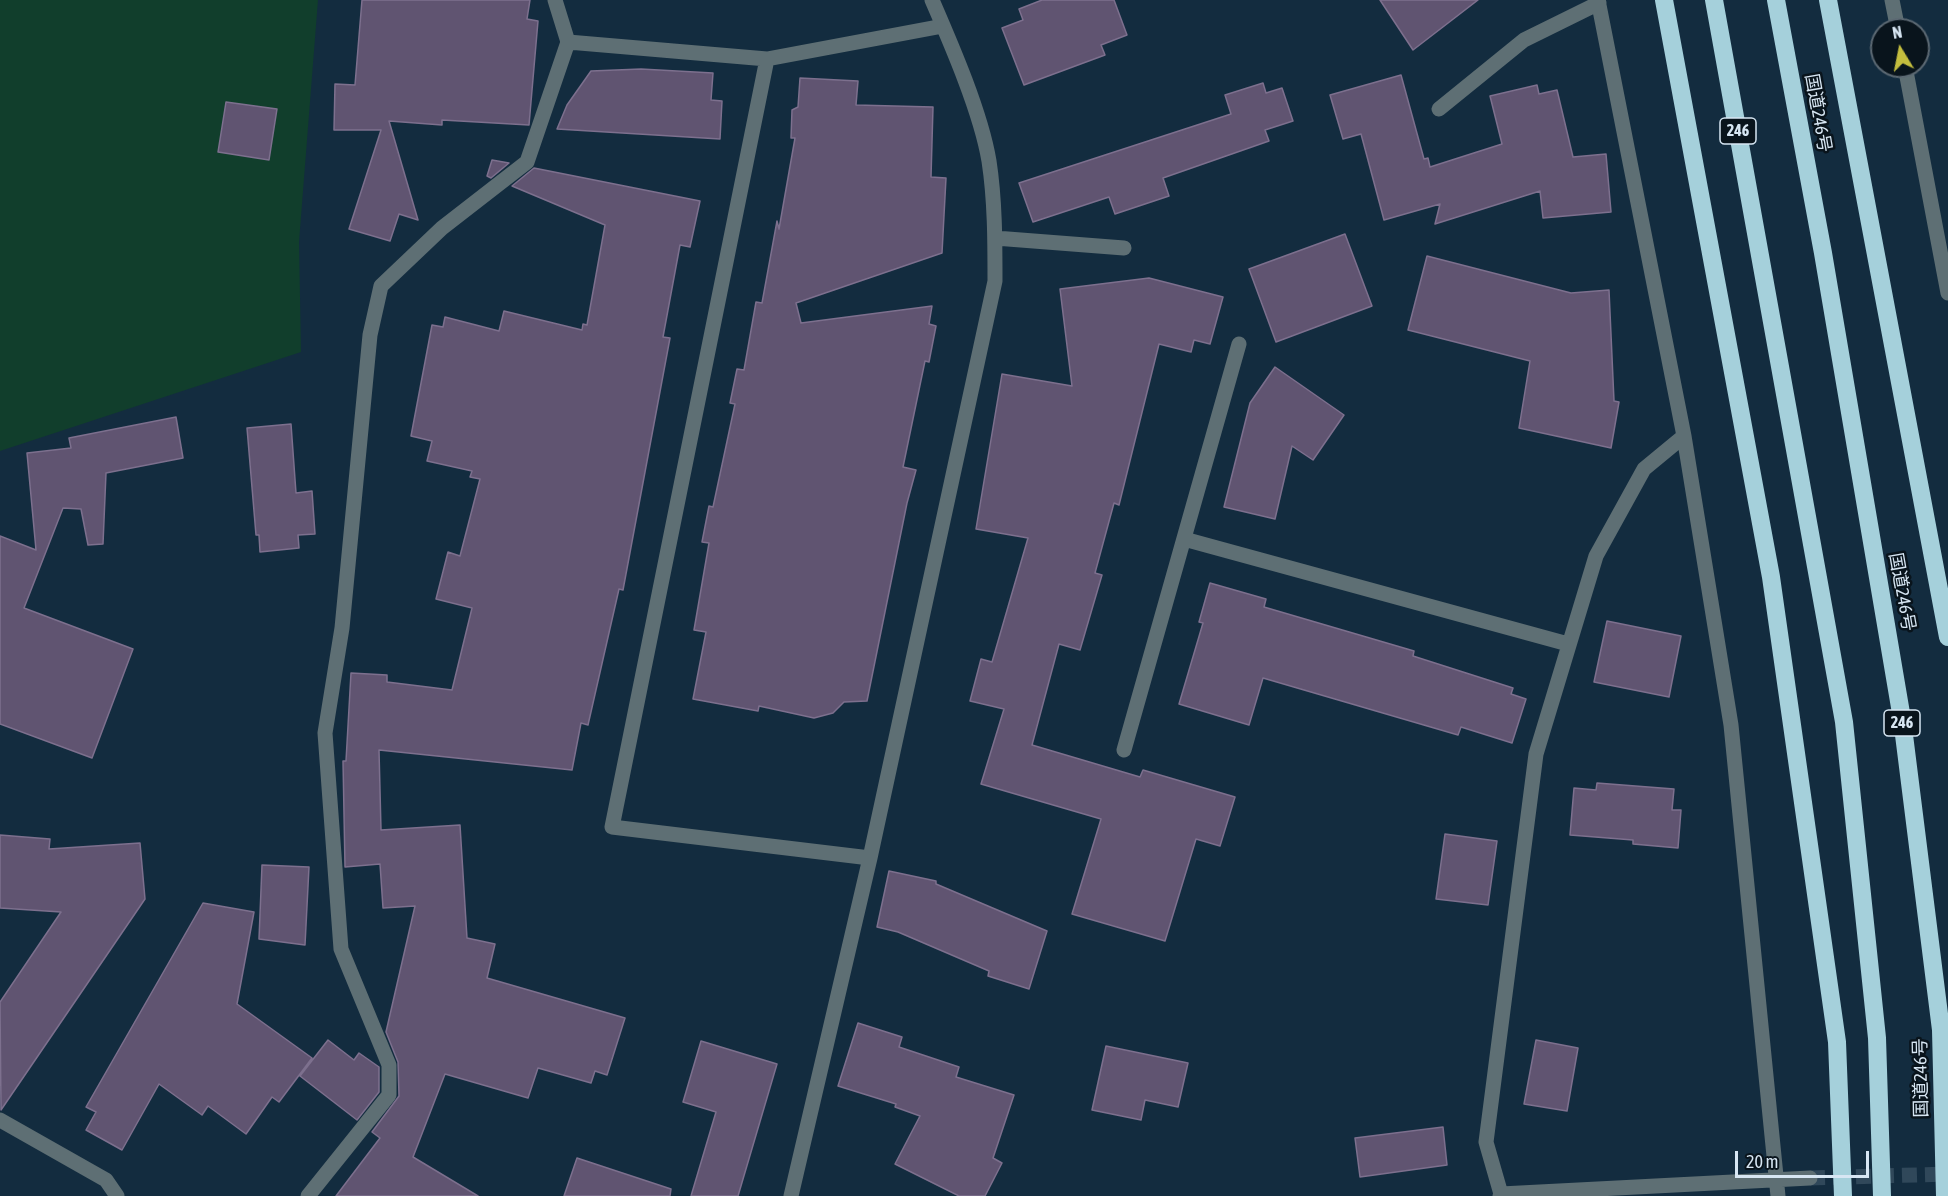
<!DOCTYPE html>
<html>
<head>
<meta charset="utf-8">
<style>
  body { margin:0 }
  #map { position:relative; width:1948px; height:1196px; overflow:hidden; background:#132c3f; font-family:"Asap Condensed",sans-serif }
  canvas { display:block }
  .north { position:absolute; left:1870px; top:18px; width:60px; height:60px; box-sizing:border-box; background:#09141c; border:2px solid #5b6872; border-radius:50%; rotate:350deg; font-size:16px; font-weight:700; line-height:24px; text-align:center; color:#d7e6f3 }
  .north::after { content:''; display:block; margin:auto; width:21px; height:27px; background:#c3bd3e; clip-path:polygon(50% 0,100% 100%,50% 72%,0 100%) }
  .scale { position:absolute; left:1735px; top:1151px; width:134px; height:27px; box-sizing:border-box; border:3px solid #d7e6f3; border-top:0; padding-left:8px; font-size:18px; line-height:21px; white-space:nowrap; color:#d7e6f3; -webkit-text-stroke:4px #09141c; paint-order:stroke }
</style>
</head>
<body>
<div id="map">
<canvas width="1948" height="1196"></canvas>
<div class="north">N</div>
<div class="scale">20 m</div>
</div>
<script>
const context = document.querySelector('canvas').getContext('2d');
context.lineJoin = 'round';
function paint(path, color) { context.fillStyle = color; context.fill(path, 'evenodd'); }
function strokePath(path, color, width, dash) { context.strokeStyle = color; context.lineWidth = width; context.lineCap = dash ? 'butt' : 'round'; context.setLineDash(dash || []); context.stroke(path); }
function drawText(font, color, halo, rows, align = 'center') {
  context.font = font + ' "Asap Condensed","Noto Sans JP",sans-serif'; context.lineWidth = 5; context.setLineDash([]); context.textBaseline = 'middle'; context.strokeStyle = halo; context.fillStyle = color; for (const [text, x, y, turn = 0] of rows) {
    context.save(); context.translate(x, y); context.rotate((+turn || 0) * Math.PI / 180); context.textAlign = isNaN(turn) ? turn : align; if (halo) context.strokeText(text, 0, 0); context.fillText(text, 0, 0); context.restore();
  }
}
paint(new Path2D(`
  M 0,0 L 318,0 L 299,242 L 301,352 L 0,451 Z`), '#113e2c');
const building = new Path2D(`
  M 362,0 L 530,0 L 527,19 L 538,21 L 529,125 L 442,120 L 442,125 L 389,121 L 418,220 L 399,214 L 390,241 L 349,229 L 381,130 L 334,130 L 335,84 L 355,85 Z
  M 1042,0 L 1114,0 L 1127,35 L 1101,45 L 1105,55 L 1024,85 L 1002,28 L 1023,20 L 1019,9 Z
  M 1380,0 L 1478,0 L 1413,50 Z
  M 641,69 L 713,73 L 711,100 L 722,101 L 720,139 L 557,129 L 567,105 L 591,71 Z
  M 1401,75 L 1424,159 L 1428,158 L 1430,167 L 1502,144 L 1490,96 L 1537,85 L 1539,94 L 1557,90 L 1573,157 L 1606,154 L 1611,212 L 1543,218 L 1540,191 L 1435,224 L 1440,204 L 1384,220 L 1361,134 L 1343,139 L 1330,95 Z
  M 800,78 L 858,81 L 856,105 L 933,107 L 931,177 L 946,178 L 942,253 L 796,303 L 801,323 L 932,306 L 929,324 L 936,326 L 929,362 L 925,361 L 903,467 L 916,470 L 907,503 L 867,701 L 844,702 L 833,713 L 814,718 L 759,706 L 758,711 L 693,699 L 706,632 L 694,630 L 709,543 L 702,542 L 709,506 L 713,507 L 735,404 L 730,403 L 737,369 L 744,370 L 756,302 L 762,303 L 777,221 L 779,229 L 795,138 L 791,138 L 792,110 L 798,107 Z
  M 1263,83 L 1266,93 L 1282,88 L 1293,121 L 1265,130 L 1269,141 L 1163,178 L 1169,196 L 1115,214 L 1109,197 L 1033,222 L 1019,183 L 1231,114 L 1225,95 Z
  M 226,102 L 277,109 L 269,160 L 218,152 Z
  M 492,160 L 509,163 L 491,178 L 487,176 Z
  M 534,168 L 700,201 L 690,247 L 680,245 L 663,337 L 670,338 L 623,590 L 619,589 L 588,725 L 581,723 L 572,770 L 379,750 L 381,830 L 460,825 L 467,938 L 495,944 L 487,978 L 625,1018 L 607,1075 L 595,1071 L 591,1083 L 538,1068 L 528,1098 L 445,1074 L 413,1157 L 478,1196 L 336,1196 L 380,1138 L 372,1132 L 399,1096 L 398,1062 L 386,1032 L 415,906 L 383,908 L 380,864 L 345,867 L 343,761 L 346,761 L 351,673 L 387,675 L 387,682 L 452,690 L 472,608 L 436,599 L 448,552 L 460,556 L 480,479 L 470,477 L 472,471 L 427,461 L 432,441 L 411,436 L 432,325 L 443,327 L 445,317 L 499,331 L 504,311 L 582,330 L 583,324 L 587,325 L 605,225 L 512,186 Z
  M 1345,234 L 1372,306 L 1276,342 L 1249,269 Z
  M 1427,256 L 1571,293 L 1609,290 L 1614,401 L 1619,402 L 1611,448 L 1519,428 L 1530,361 L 1408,330 Z
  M 1149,278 L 1223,297 L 1210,344 L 1194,340 L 1191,352 L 1159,344 L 1119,505 L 1114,503 L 1095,573 L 1102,575 L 1080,650 L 1059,644 L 1032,745 L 1140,777 L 1143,770 L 1235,797 L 1220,846 L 1196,839 L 1165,941 L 1072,914 L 1101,819 L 981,784 L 1004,709 L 970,701 L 981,659 L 992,662 L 1028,538 L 976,529 L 1002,374 L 1072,386 L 1060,289 Z
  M 1275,367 L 1344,415 L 1313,460 L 1292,446 L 1275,519 L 1224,507 L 1250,403 Z
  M 176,417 L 183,458 L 106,473 L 103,544 L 88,545 L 81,509 L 63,508 L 24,608 L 133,649 L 92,758 L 0,724 L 0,536 L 36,550 L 27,453 L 71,448 L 69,438 Z
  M 291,424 L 296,493 L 312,491 L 315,534 L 298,535 L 299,548 L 260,552 L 259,535 L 256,535 L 247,428 Z
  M 1210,583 L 1266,599 L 1264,607 L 1414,651 L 1413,656 L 1513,688 L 1511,694 L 1526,699 L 1512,743 L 1461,727 L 1458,735 L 1263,678 L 1249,725 L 1179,704 L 1203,623 L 1199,622 Z
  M 1607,621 L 1681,636 L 1669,697 L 1594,682 Z
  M 1597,783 L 1674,789 L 1672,810 L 1681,810 L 1678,848 L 1633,844 L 1633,840 L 1570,835 L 1574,788 L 1596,790 Z
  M 1445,834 L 1497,841 L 1488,905 L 1436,899 Z
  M 0,835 L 50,839 L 49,849 L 140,843 L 145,899 L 1,1110 L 0,1002 L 61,912 L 0,908 Z
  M 262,865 L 309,867 L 305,945 L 259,939 Z
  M 889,871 L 936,881 L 936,884 L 1047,931 L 1029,989 L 988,976 L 989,971 L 898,932 L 877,927 Z
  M 203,903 L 254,912 L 237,1004 L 312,1058 L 279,1102 L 272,1097 L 246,1134 L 208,1106 L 202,1115 L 159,1084 L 122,1150 L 86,1130 L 96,1112 L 86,1107 Z
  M 858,1023 L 902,1037 L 899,1047 L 959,1067 L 956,1077 L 1014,1095 L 993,1158 L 1002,1163 L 985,1196 L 959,1196 L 895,1164 L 920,1116 L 895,1107 L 896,1104 L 838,1086 Z
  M 328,1040 L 354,1060 L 359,1053 L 379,1067 L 379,1092 L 357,1120 L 300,1076 Z
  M 1536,1040 L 1578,1048 L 1567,1111 L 1524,1104 Z
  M 701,1041 L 777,1064 L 738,1196 L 691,1196 L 716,1112 L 683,1102 Z
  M 1106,1046 L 1188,1063 L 1178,1107 L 1145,1100 L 1141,1120 L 1092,1110 Z
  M 1443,1127 L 1447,1165 L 1360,1177 L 1355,1138 Z
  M 577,1158 L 671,1189 L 670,1196 L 564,1196 Z`);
paint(building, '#605471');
strokePath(building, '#7d708e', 1.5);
strokePath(new Path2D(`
  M 1810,1178 L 1948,1174`), '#30485a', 15, [15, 8]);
strokePath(new Path2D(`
  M 1598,0 L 1684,436 L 1731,725 L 1778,1196
  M 1892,0 L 1898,30
  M 568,42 L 767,59 L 943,26
  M 767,59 L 612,827 L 870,858
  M 1905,66 L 1948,293
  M 1439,109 L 1524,40 L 1599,3
  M 995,238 L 1124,248
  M 1184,539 L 1568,644
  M 1124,750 L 1239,344
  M 0,1120 L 106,1180 L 117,1196
  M 1501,1194 L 1486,1142 L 1536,754 L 1596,556 L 1644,469 L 1684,436
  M 308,1196 L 389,1095 L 389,1065 L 341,949 L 325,733 L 342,628 L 370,335 L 381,286 L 442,228 L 527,162 L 568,42 L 555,0
  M 791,1196 L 870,858 L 995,281 C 995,242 995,200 989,161 C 981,113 952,46 932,0
  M 1500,1196 L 1501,1194 L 1810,1178`), '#5e6f74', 15);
strokePath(new Path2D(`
  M 1664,0 L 1771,577 L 1837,1042 L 1843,1196
  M 1714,0 L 1844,722 L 1877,1038 L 1882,1196
  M 1776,0 L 1823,253 L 1902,719 L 1941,1030 L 1945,1196
  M 1828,0 L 1948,637`), '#a5d0db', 18);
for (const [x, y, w] of [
  [1738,131,36],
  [1902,723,36]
]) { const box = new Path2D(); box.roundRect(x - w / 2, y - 13, w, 26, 4.5); context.fillStyle = '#09141c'; context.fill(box); strokePath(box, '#d7e6f3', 1.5); }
drawText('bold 16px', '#d7e6f3', null, [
  ["246",1738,131],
  ["246",1902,723]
]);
drawText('18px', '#d7e6f3', '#09141c', [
  ["国道246号",1818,113,80],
  ["国道246号",1902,592,80],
  ["国道246号",1921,1078,-91]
]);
</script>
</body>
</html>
